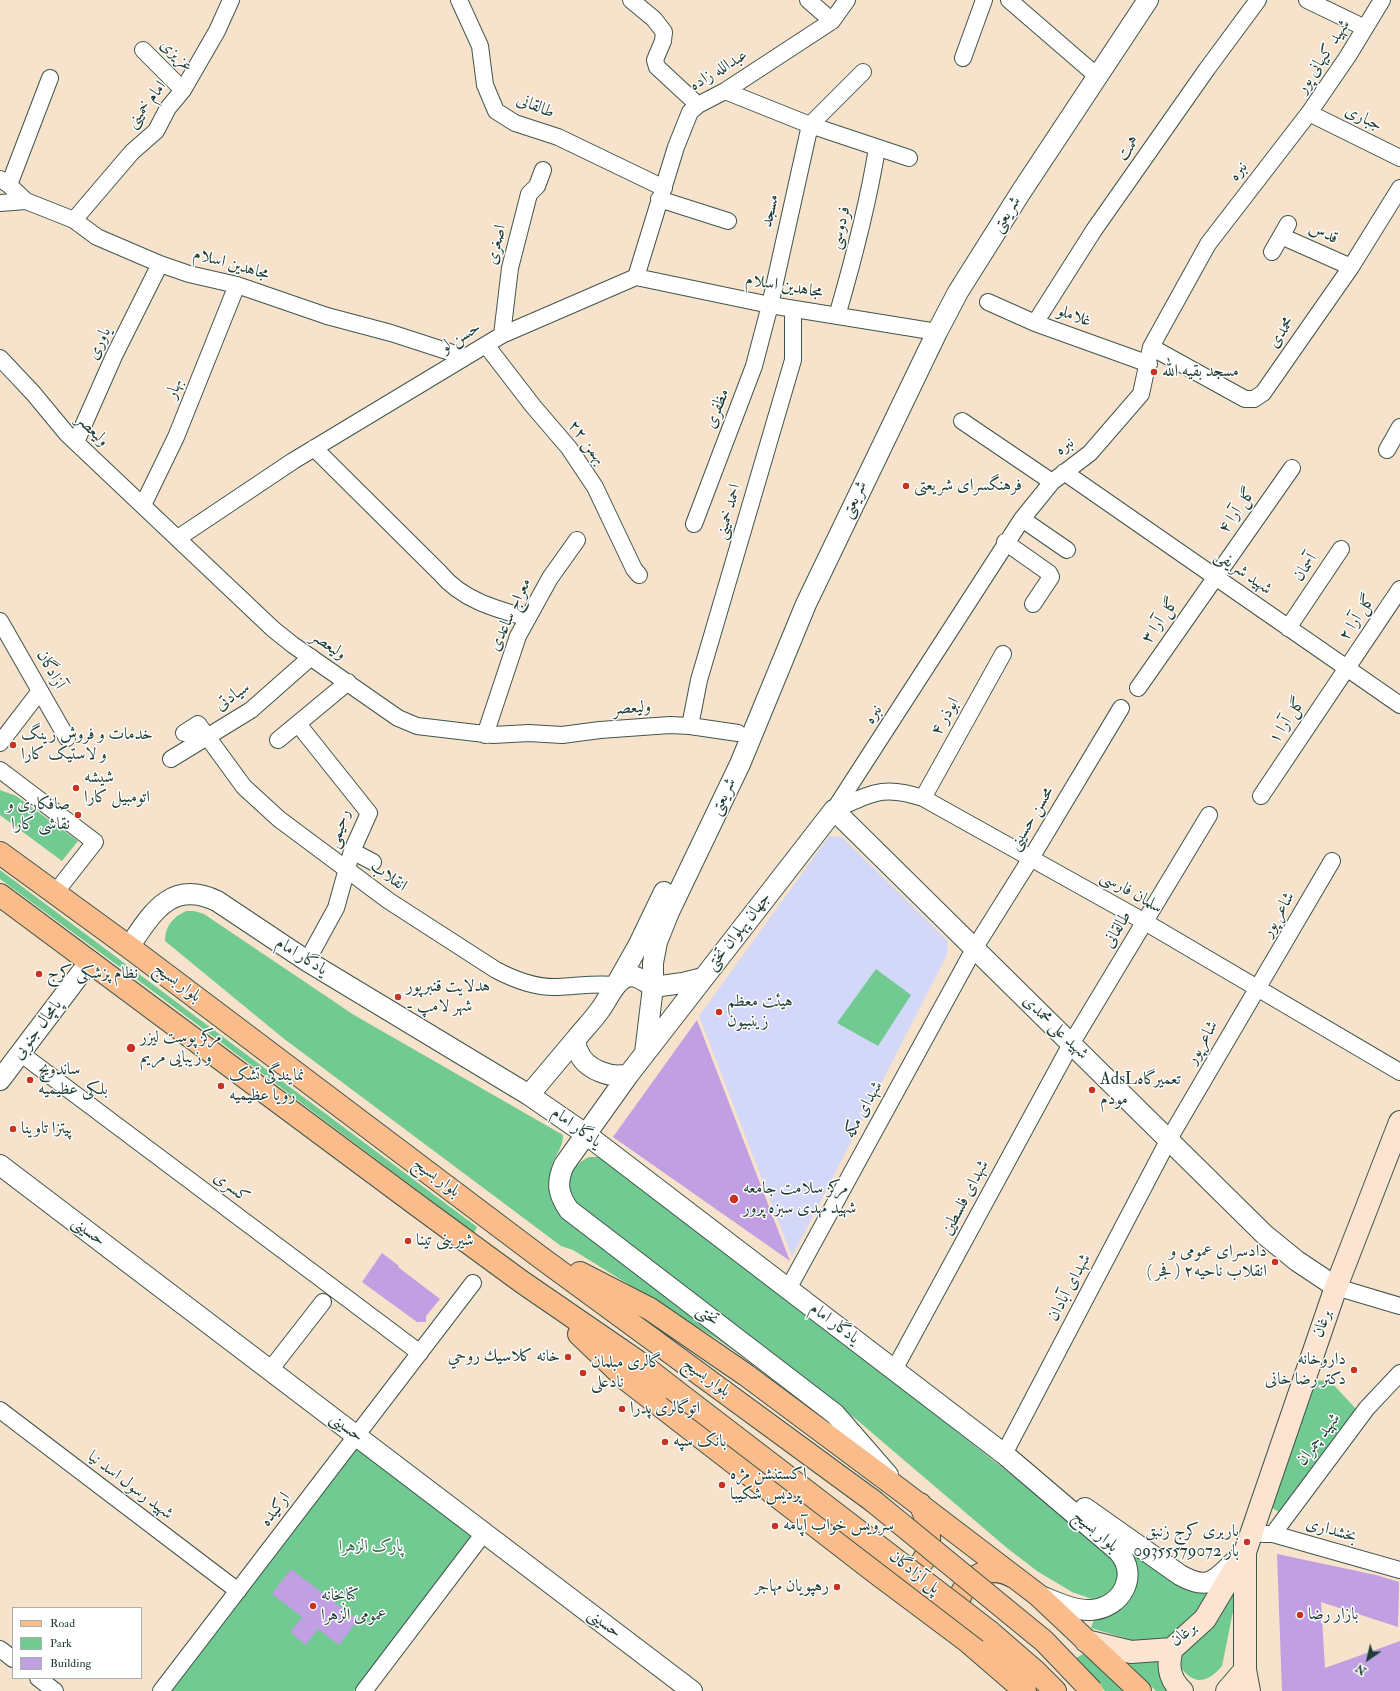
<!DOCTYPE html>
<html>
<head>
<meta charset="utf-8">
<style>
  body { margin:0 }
  #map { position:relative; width:1400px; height:1691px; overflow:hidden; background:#f7e2cb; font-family:"IM FELL Double Pica",serif }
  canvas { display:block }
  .legend { position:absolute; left:12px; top:1607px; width:130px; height:72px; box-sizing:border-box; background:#fff; border:1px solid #a5b1ae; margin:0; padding:5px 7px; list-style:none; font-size:12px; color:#1f3d34 }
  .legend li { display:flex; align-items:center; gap:8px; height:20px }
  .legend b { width:20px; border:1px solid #a5b1ae }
  .north { position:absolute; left:1348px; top:1639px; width:40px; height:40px; -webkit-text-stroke:3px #fff; paint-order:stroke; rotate:214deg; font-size:11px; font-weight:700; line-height:16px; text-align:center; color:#1f3d34 }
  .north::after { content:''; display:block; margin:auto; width:14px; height:18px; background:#1f3d34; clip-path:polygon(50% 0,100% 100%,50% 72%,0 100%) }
</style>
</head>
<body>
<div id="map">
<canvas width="1400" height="1691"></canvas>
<ul class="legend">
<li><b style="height:5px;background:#f9bc8a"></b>Road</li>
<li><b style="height:11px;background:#71ca91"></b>Park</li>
<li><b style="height:11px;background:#c09fe2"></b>Building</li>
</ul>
<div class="north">N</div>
</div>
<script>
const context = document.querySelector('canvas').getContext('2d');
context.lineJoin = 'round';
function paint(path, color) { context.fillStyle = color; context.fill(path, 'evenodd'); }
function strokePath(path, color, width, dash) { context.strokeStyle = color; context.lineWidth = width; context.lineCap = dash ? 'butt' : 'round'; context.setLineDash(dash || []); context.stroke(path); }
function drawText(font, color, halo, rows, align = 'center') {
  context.font = font + ' "IM FELL Double Pica",Amiri,serif'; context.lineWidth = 3; context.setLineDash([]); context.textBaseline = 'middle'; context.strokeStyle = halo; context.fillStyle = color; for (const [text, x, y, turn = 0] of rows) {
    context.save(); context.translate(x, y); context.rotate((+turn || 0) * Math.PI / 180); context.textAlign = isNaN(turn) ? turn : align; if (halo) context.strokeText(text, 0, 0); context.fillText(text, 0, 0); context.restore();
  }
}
paint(new Path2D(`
  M 829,836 L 842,837 L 948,941 L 947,955 L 792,1257 L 699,1016 Z`), '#d3d8f9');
paint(new Path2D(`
  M 0,790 L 16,796 L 78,841 L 62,861 L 0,815 Z
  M 0,870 L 477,1227 L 474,1233 L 158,995 L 0,879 Z
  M 186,911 L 194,911 L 204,914 L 354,1015 L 563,1135 C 563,1147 556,1154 552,1165 C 549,1175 549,1186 552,1196 L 821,1411 L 717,1339 L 573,1250 L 561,1246 L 283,1038 L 165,941 C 165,926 173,917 186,911 Z
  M 876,969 L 911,995 L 878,1046 L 837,1023 Z
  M 589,1157 L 598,1157 L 607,1162 L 922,1404 L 1104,1548 L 1122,1568 L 1114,1591 L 1105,1596 L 1092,1599 L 1072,1592 L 1037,1571 L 1007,1548 L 857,1420 L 571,1200 C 562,1183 572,1165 589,1157 Z
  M 1311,1380 L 1330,1381 L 1357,1410 L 1282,1514 L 1271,1507 Z
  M 357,1443 L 475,1532 L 354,1691 L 171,1691 Z
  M 1121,1544 L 1184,1584 L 1209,1595 L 1197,1617 L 1169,1640 L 1141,1643 L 1091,1628 L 1096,1614 L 1114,1608 Z
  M 1238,1587 L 1222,1666 C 1206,1685 1191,1685 1178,1663 L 1180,1650 L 1211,1624 Z
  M 1086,1652 L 1126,1691 L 1105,1691 L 1075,1659 Z
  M 1117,1652 L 1162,1655 L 1175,1691 L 1156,1691 Z`), '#71ca91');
paint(new Path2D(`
  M 697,1020 L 790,1261 L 613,1137 Z
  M 382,1253 L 399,1266 L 398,1267 L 440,1299 L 426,1316 L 426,1322 L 417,1322 L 362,1282 Z
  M 1277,1554 L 1376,1575 L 1399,1582 L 1398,1627 L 1321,1602 L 1325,1668 L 1400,1641 L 1400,1691 L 1282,1691 Z
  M 291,1569 L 358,1620 L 339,1645 L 318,1629 L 306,1645 L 290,1632 L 302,1617 L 272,1594 Z`), '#c09fe2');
const minor = new Path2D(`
  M 459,0 L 480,46 L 485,85 L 496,111 L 515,123 L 558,137 L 664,188
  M 631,0 L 654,19 L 664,32 L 663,41 L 655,60 L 657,67 L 698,105
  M 808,0 L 832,21
  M 1009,0 L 1097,76
  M 1307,0 L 1365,28
  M 143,50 L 183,90
  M 963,58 L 984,0
  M 725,91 L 810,125 L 909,158
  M 1309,113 L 1400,158
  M 0,179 L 9,185 L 26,201 L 74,220 L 97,237 L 160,264 L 189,274 L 237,285 L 327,316 L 391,333 L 465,357
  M 9,185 L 50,78
  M 659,199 L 728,221
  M 0,203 L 26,201
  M 74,220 L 132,152 L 156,131 L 168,108 L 183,90 L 217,31 L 231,0
  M 1281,236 L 1351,267
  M 1272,252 L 1288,224
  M 636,277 L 676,147 L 690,112 L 698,105 L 725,91 L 832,21 L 847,0
  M 636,277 L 770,305 L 937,332
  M 988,302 L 1035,323 L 1149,364
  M 837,316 C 853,261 868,205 877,148
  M 1035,323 L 1094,230 L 1207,69 L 1258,0
  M 502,335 L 510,268 L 529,194 L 537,186 L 543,170
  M 486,345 L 533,406 L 569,448 L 595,487 L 634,569 L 639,575
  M 1151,347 L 1245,399 L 1254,399 L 1263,393 L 1351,267 L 1400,188
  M 0,358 L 33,393 L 67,434 L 273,629 L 293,645 L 398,718 L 417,726 L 493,735 L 529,733 L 562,735 L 600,730 L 670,725 L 690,726 L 738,733
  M 962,421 L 1052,482
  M 76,442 L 114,356 L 160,264
  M 314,448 L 440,573 C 462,600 496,609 528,618
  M 1387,450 L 1400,427
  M 1064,472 L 1400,705
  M 143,505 L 176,437 L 237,285
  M 1022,519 L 1067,550
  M 694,524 L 754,366 L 770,305 L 810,125 L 863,72
  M 178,538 L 293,461 L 502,335 L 636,277
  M 1005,542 L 1049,573 L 1051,577 L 1033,604
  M 0,621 L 67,738
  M 1288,628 L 1341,549
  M 1138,688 L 1292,468
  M 298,724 L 369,813 L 352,851 L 336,908 L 307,961
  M 690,726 L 699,680 L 793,360 L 793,309
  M 184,733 L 198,724 L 244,787 L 279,819 L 389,901 L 496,970 C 515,980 536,988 558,987 C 578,986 596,983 616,985
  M 485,735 L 518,636 L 550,578 L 577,540
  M 278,740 L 348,682
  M 0,743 L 40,691
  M 171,759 L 251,710 L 311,657
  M 0,770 L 95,842 L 55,893
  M 1261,796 L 1400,589
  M 923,798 L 1003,654
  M 834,810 L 1022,519 L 1052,482 L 1090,453 L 1141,394 L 1151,347 L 1208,244 L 1309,113 L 1348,56 L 1382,0
  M 834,810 C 871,794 882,784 923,798 L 1145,922 L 1400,1072
  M 352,851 L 373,862
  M 20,1053 L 420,1353
  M 1336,1287 L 1400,1306
  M 788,1289 L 974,949 L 1031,858 L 1121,708
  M 270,1370 L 323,1302
  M 894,1370 L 1071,1044 L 1209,815
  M 0,1410 L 238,1591
  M 1004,1454 L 1169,1139 L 1332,861
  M 1263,1534 L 1273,1534 L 1400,1570
  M 1273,1534 L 1367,1408 L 1400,1373
  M 0,1649 L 13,1659
  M 38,1678 L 55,1691
  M 161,1691 L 473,1283
  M 364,1691 L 484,1533`);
const tertiary = new Path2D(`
  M 129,947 C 152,913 171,879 217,901 L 307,961 L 529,1095 L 587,1135 L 1004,1454 L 1118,1551 C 1140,1576 1121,1608 1091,1610 C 1073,1611 1054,1601 1038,1595
  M 703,978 L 683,983 L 653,987 L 653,963 L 657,942 L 669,912 L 740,764 L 806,604 L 937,332 L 958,292 L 1021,192 L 1148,0
  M 616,985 L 638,946 L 664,892
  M 645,1053 L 653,987 C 646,982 636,974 627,977 C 614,981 608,1000 600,1010 C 593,1020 584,1029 576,1039 C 576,1043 576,1048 578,1051 C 585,1070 612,1079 629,1074 L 834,810 L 1265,1235 L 1297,1261 L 1336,1287
  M 629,1074 L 564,1165 C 556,1183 558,1194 569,1210 L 835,1414 L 888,1475
  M 0,1080 L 90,961
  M 529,1095 L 576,1039
  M 0,1165 L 692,1691
  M 1085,1508 L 1180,1575 C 1209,1591 1214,1581 1236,1560`);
const secondary = new Path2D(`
  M 1245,1553 L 1245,1670 L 1249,1691
  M 1086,1641 L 1131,1652 L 1172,1649 L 1205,1619 L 1245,1552 L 1336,1287 L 1400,1122
  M 1172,1649 C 1167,1665 1169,1679 1182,1691
  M 1227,1691 L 1245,1670`);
const primary = new Path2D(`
  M 0,853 L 129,947 L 540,1257 L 873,1501
  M 0,895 L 421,1208 L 522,1282 L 637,1361 L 673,1389
  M 580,1273 L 650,1309 L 746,1375 L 899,1489 L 1038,1595 L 1140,1691
  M 579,1334 L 627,1380 L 875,1572 L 967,1641 L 1025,1691
  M 893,1577 C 935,1570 935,1536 920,1504
  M 958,1623 C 951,1590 981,1558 1014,1577
  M 990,1632 L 1035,1671 L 1055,1691`);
strokePath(minor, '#3f564b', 18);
strokePath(tertiary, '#3f564b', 22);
strokePath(secondary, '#3f564b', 24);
strokePath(primary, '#3f564b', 24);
strokePath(minor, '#fff', 16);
strokePath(tertiary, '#fff', 20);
strokePath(secondary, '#fde4d0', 22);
strokePath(primary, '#f9bc8a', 22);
const primaryBridge = new Path2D(`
  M 673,1389 L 990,1632
  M 873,1501 L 1044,1641 L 1092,1691`);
strokePath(primaryBridge, '#3f564b', 24, []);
strokePath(primaryBridge, '#f9bc8a', 22);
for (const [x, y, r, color] of [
  [1154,372,4,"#c8321e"],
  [906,486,4,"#c8321e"],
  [13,745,4,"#c8321e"],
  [76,788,4,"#c8321e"],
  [78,815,4,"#c8321e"],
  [39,974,4,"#c8321e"],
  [398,997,4,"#c8321e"],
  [719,1012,4,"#c8321e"],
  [131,1048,5,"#c8321e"],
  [30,1080,4,"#c8321e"],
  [221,1086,4,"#c8321e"],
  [1092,1090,4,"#c8321e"],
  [13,1129,4,"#c8321e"],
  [734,1199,5,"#c8321e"],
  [408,1241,4,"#c8321e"],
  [1275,1262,4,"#c8321e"],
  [568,1357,4,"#c8321e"],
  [1354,1370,4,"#c8321e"],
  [583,1373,4,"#c8321e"],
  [622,1409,4,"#c8321e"],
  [665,1442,4,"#c8321e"],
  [722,1485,4,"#c8321e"],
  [775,1526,4,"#c8321e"],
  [1247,1542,4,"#c8321e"],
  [837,1587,4,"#c8321e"],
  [313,1606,4,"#c8321e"],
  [1300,1615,4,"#c8321e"]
]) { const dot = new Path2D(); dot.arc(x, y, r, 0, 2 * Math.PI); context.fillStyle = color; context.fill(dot); strokePath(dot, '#fff', 1.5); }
drawText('17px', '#1f3d34', '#fff', [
  ["عزیزی",176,56,44],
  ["شهید کیهانی پور",1324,57,-57],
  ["عبدالله زاده",719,71,-31],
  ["امام خمینی",147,105,-52],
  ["طالقانی",535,107,22],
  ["جباری",1363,119,26],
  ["همت",1129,149,-54],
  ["نبره",1239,172,-52],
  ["مسجد",771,211,-78],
  ["شریعتی",1007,215,-58],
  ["فردوسی",841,228,-76],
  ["قدس",1323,234,24],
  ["اصغری",497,245,-76],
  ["مجاهدین اسلام",231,265,16],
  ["مجاهدین اسلام",784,287,10],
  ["غلاملو",1074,317,20],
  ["محمدی",1282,333,-55],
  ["حسن لو",461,338,-31],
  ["یاوری",100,344,-64],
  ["بهار",175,389,-68],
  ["مظفری",718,409,-69],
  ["ولیعصر",92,431,45],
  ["۲۲ بهمن",586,443,53],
  ["نبره",1065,447,-37],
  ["شریعتی",855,500,-65],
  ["گل آرا ۴",1238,511,-55],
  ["احمد خمینی",729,512,-74],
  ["آسمان",1306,568,-56],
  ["شهید شریفی",1243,573,35],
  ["معراج ساعدی",511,615,-65],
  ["گل آرا ۲",1358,618,-56],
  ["گل آرا ۳",1161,621,-55],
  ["ولیعصر",328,646,34],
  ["آزادگان",50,670,61],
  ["سیادتی",233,697,-35],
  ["ولیعصر",632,709,-4],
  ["نبره",874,715,-57],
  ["ابوذر ۴",946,717,-61],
  ["گل آرا ۱",1288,721,-56],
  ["شریعتی",724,797,-65],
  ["محسن حسینی",1032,819,-59],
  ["رحیمی",340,829,-72],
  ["انقلاب",388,877,35],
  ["سلمان فارسی",1131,893,30],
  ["شاعر پور",1279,915,-60],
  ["طالقانی",1118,930,-59],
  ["جهان پهلوان تختی",739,932,-52],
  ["یادگار امام",301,957,32],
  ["بلوار بسیج",177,983,37],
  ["شهید علی محمدی",1055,1028,44],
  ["پامچال جنوبی",38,1030,-53],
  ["شاعرپور",1203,1043,-60],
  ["شهدای مکه",864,1110,-61],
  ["یادگار امام",576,1128,36],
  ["بلوار بسیج",436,1178,37],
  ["کسری",231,1188,37],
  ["شهدای فلسطین",966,1198,-62],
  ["حسینی",88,1232,37],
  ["شهدای آبادان",1070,1288,-62],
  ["تختی",707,1316,37],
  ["یادگار امام",834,1324,37],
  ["برغان",1323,1324,-71],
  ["بلوار بسیج",706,1378,36],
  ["حسینی",346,1428,37],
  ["شهید چمران",1319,1440,-53],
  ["شهید رسول اسد نیا",130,1486,37],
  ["ارکیده",276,1510,-53],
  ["بخشداری",1331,1531,16],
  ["بلوار بسیج",1095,1532,41],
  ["پل آزادگان",914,1573,38],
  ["حسینی",604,1624,37],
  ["برغان",1184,1635,-39]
]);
drawText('17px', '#1f3d34', '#fff', [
  ["مسجد بقیه الله",1162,372],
  ["فرهنگسرای شریعتی",914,486],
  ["خدمات و فروش رینگ",21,735],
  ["و لاستیک کارا",21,755],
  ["شیشه",84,778],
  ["اتومبیل کارا",84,798],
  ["صافکاری و",70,805,"right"],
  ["نقاشی کارا",70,825,"right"],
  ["نظام پزشکی کرج",47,974],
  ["هدلایت قنبرپور",406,987],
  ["- شهر لامپ",406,1007],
  ["هیئت معظم",727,1002],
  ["زینبیون",727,1022],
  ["مرکز پوست لیزر",140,1038],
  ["و زیبایی مریم",140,1058],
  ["ساندویچ",38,1070],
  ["بلکی عظیمیه",38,1090],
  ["نمایندگی تشک",229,1076],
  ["رویا عظیمیه",229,1096],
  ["AdsLتعمیرگاه",1100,1080],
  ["مودم",1100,1100],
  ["پیتزا تاوینا",21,1129],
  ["مرکز سلامت جامعه",743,1189],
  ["شهید مهدی سبزه پرور",743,1209],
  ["شیرینی تینا",416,1241],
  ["دادسرای عمومی و",1267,1252,"right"],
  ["انقلاب ناحیه۲ ( فجر )",1267,1272,"right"],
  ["خانه كلاسيك روحي",560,1357,"right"],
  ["داروخانه",1346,1360,"right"],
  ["دکتر رضا خانی",1346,1380,"right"],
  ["گالری مبلمان",591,1363],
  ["نادعلی",591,1383],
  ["اتوگالری پدرا",630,1409],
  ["بانک سپه",673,1442],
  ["اکستنشن مژه",730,1475],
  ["پردیس شکیبا",730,1495],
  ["سرویس خواب آپامه",783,1526],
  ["باربری کرج زنبق",1239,1532,"right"],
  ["بار 09355579072",1239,1552,"right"],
  ["رهپویان مهاجر",829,1587,"right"],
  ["کتابخانه",321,1596],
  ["عمومی الزهرا",321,1616],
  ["بازار رضا",1308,1615]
], 'left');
drawText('17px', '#386750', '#fff', [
  ["پارک الزهرا",371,1547]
]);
</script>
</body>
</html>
